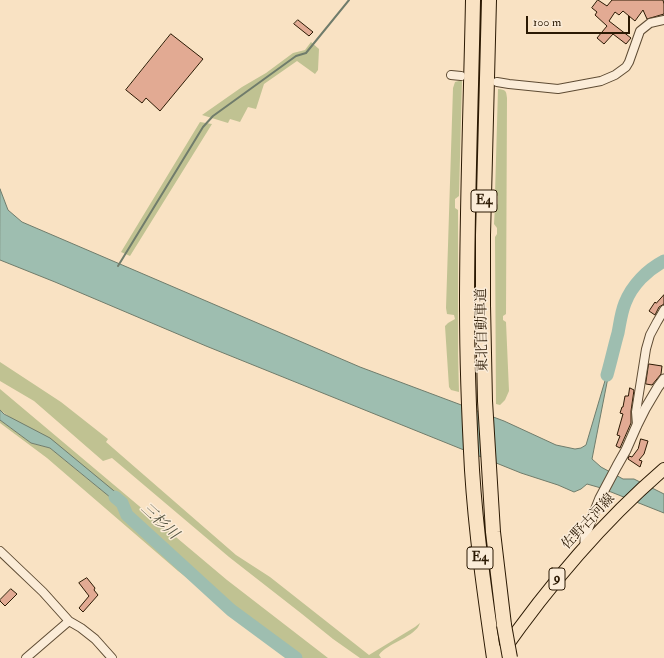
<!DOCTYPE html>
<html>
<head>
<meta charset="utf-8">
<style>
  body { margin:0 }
  #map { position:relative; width:664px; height:658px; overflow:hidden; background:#f9e2c3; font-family:"IM FELL Double Pica",serif }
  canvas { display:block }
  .scale { position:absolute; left:526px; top:16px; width:104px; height:18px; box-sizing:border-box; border:2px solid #2b1903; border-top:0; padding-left:5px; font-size:12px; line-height:14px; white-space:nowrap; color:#2b1903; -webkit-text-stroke:3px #fbecd8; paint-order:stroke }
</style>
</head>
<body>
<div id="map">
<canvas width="664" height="658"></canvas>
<div class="scale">100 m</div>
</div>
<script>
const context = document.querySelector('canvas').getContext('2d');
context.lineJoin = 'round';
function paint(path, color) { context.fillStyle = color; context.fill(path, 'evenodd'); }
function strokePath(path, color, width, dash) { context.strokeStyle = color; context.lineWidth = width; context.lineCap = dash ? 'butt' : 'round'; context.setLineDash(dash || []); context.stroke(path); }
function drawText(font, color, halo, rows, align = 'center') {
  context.font = font + ' "IM FELL Double Pica","Noto Serif JP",serif'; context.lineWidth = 3; context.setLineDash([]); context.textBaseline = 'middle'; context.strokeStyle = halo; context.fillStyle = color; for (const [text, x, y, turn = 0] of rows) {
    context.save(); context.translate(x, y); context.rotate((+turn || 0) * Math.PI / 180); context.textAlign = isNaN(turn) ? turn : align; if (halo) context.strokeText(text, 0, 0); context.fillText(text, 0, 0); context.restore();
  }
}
paint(new Path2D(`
  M 311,42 L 319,49 L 318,70 L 315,74 L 297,61 L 264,84 L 256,109 L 248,107 L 240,122 L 230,119 L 228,123 L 202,115 L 242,87 L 266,73 L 293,53 L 305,50 Z
  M 462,80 L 459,196 L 455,199 L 455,208 L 458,210 L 458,354 L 459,392 L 451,390 L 449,387 L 445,326 L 448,323 L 455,319 L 454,315 L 447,314 L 446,308 L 453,88 L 455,82 Z
  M 498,89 C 506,90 506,90 507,98 L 506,314 L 503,316 L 503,320 L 506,322 L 509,391 L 505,400 L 500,405 L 496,404 L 495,237 L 497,234 L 497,228 L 494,224 L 495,206 L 498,204 L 498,196 L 495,194 Z
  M 200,122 L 212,124 L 130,256 L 121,252 Z
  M 0,362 L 61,402 L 108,439 L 106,442 L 236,555 L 270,577 L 369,655 L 415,627 L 420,623 C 416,637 387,643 379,655 L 381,658 L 360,658 L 333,639 L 302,614 L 229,557 L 112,458 L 103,461 L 34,401 L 0,381 Z
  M 0,389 L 227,580 L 328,658 L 291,658 L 178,571 L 47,458 L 0,423 L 0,420 L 31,443 L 50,448 L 116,502 L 126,511 L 125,500 L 0,410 Z`), '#c0c292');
const water = new Path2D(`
  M 0,189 L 8,210 L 22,222 L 360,367 L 504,421 L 556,445 L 575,449 L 581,448 L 586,445 L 612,357 L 592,459 L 601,467 L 623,479 L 634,479 L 664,494 L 664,513 L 601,488 L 587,484 L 581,489 L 574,492 L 558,485 L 521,473 L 206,346 L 55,282 L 0,260 Z
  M 0,410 L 4,414 L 50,438 L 125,500 L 130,512 L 126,511 L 116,502 L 50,448 L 31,443 L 0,420 Z`);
paint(water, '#9ebeb0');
strokePath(water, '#707c6b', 1);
strokePath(new Path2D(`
  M 118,266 L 203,127 L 213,116 L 296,56 L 306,53 L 349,0`), '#707c6b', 2);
strokePath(new Path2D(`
  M 607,375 C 611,361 614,347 618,333 C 620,323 621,313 625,303 C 632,285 647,270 664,261
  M 115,497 L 122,503 L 127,515 L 231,610 L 296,658`), '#9ebeb0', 13);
const building = new Path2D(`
  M 598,0 L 607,6 L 612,0 L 663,0 L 664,4 L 664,14 L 647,19 L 643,10 L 635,21 L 623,11 L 619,15 L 615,12 L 609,21 L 631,38 L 626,44 L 613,34 L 604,44 L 597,38 L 607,26 L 595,15 L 597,12 L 592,8 Z
  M 298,20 L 313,32 L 309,36 L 294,24 Z
  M 171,34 L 203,59 L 160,111 L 146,98 L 142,103 L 126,90 Z
  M 664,295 L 664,304 L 659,307 L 655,315 L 649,311 L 655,302 L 656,303 Z
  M 649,364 L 662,366 L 661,374 L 652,385 L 646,384 Z
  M 630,388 L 634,390 L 631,411 L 631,423 L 620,448 L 616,446 L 620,436 L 617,435 L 623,414 L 620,413 L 622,407 L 623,407 L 625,396 L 628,396 Z
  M 641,439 L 648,441 L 644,454 L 639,460 L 642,461 L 640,467 L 628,459 L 629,456 L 632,457 L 638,449 Z
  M 87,578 L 95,588 L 94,590 L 98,595 L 83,612 L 79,608 L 89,596 L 79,583 Z
  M 11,589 L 17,594 L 5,606 L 0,601 L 0,600 Z`);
paint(building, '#e2aa93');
strokePath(building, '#2b1903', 1);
const minor = new Path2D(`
  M 451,75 L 461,76
  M 497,82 L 509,84 L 558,89 L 601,81 L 615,75 L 626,67 L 629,62 L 640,31 L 650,23 L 664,20
  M 637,425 L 636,412 L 646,349 L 650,335 L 657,322 L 664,310
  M 0,551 L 43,592 L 69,621 L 81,628 L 95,639 L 112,658
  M 26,658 L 69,621`);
const tertiary = new Path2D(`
  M 585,546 L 585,536 L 600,498 L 617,466 L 626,450 L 637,425 L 645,409 L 658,387 L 664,379`);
const primary = new Path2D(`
  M 498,658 C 546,589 600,524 664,469`);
const motorway = new Path2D(`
  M 473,0 C 471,102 467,203 467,305 C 467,360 469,415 472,470 C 476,533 485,596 494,658
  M 489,0 L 483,235 L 483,305 L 485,401 L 493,532 L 504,625`);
strokePath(minor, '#5e4b33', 10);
strokePath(tertiary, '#5e4b33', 11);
strokePath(primary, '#2b1903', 14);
strokePath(motorway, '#2b1903', 16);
strokePath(minor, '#fbecd8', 8);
strokePath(tertiary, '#fbecd8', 9);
strokePath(primary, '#f9e2c3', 12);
strokePath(motorway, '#f9e2c3', 14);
const motorwayBridge = new Path2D(`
  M 504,625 L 510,658`);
strokePath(motorwayBridge, '#2b1903', 16, []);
strokePath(motorwayBridge, '#f9e2c3', 14);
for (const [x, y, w] of [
  [484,201,26],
  [480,558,26],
  [557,579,16]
]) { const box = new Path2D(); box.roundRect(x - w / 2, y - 11, w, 22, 3); context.fillStyle = '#fbecd8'; context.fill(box); strokePath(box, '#2b1903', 1); }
drawText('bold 13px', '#2b1903', null, [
  ["E4",484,201],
  ["E4",480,558],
  ["9",557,579]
]);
drawText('14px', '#2b1903', '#fbecd8', [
  ["東北自動車道",483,330,-91],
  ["佐野古河線",589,522,-47]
]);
drawText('italic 15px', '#535340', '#fbecd8', [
  ["三杉川",159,522,43]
]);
</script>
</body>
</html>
